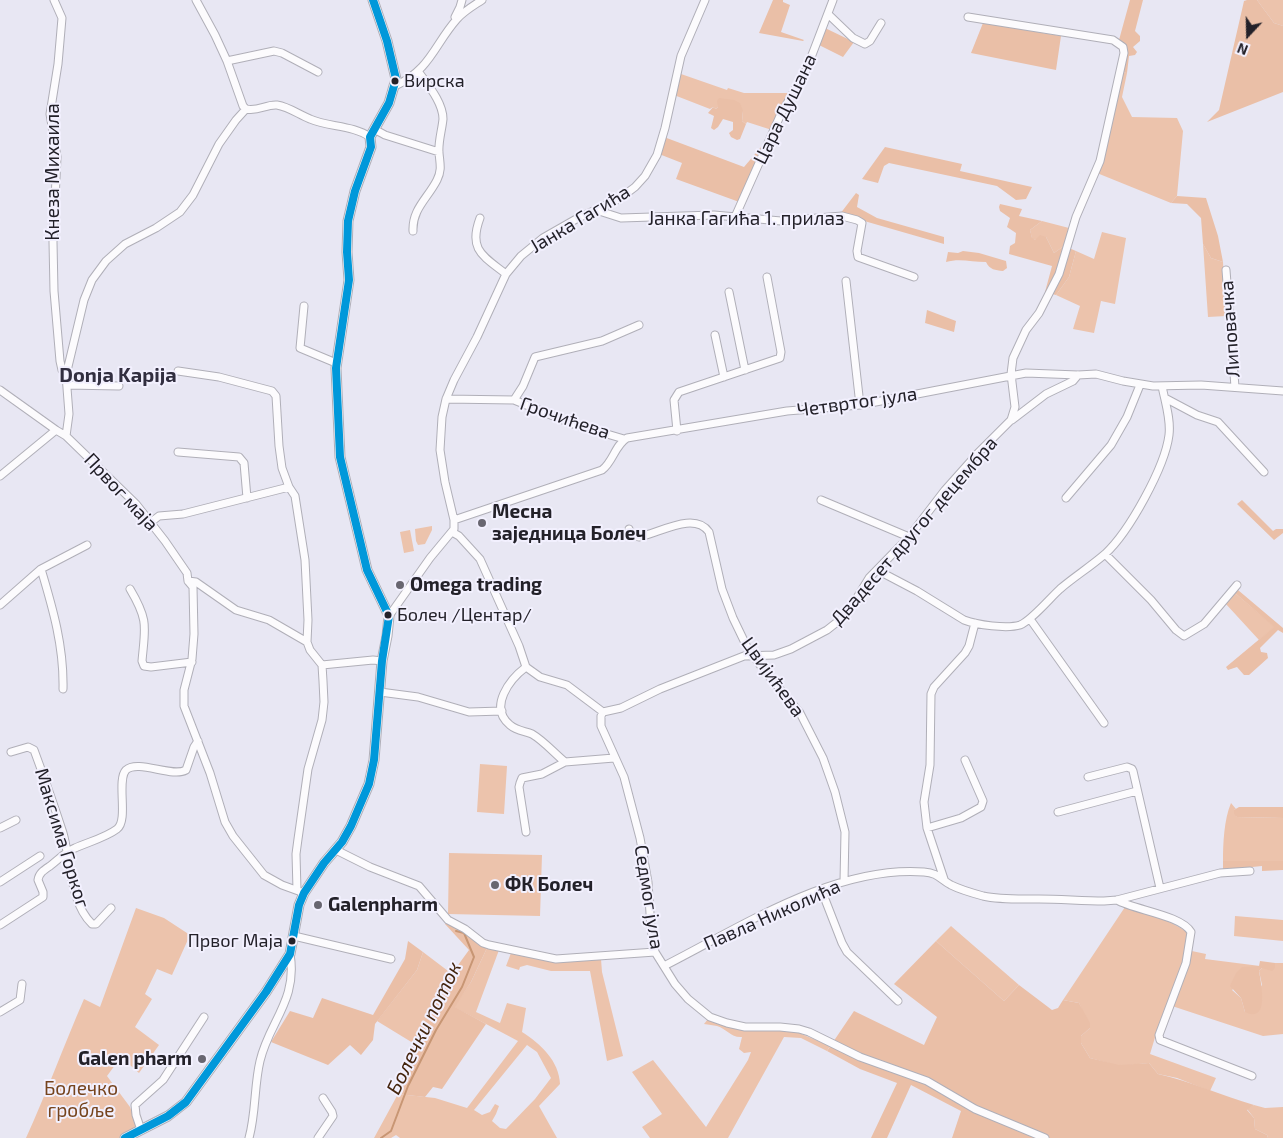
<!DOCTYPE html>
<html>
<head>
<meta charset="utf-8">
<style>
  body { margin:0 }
  #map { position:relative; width:1283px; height:1138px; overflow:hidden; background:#e8e7f3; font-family:"Exo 2",sans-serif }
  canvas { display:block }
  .north { position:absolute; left:1223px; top:10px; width:50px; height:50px; -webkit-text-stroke:4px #f2f0fe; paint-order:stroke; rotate:201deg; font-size:14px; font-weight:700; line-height:20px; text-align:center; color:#232129 }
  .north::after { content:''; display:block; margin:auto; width:18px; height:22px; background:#232129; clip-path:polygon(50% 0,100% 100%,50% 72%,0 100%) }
</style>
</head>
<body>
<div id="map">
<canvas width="1283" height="1138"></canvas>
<div class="north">N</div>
</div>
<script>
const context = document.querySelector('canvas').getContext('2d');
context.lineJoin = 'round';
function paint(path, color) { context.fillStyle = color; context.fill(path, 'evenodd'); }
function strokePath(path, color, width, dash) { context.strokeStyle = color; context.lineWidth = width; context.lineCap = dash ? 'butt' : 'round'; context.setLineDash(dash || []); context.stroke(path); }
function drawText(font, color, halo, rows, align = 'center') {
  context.font = font + ' "Exo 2",sans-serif'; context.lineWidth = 4; context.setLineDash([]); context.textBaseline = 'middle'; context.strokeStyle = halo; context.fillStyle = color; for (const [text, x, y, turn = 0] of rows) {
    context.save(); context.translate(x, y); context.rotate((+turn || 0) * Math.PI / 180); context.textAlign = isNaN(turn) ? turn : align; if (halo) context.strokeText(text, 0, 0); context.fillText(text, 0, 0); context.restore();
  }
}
paint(new Path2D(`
  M 1257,0 L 1283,0 L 1283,26 L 1274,23 Z
  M 1121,72 L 1127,73 L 1122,97 L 1132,117 L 1177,118 L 1183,131 L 1177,196 L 1171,203 L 1092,171 L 1098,160 Z
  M 681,74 L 727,90 L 728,88 L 744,93 L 796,93 L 775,131 L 747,122 L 746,124 L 742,121 L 743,111 L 718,107 L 716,109 L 713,107 L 710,109 L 674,95 Z
  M 1042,221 L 1069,228 L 1064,246 L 1054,253 L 1046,237 L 1035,240 L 1032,239 L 1030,230 Z
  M 1102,232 L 1126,238 L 1115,304 L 1101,301 L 1094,333 L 1073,329 L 1080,306 L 1056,295 L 1069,277 L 1076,251 L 1094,259 Z
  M 1203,244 L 1211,258 L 1223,262 L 1226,316 L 1208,317 Z
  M 432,526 L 432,530 L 425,544 L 418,545 L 416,541 L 415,529 Z
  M 410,530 L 414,551 L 404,553 L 400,532 Z
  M 1235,593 L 1275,627 L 1259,640 L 1225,603 Z
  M 480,764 L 507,766 L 504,814 L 477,812 Z
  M 1231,803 L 1236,809 L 1234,810 L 1237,817 L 1283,818 L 1283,861 L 1223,861 C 1223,844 1224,819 1231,803 Z
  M 449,853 L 542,855 L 540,916 L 448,914 Z
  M 1125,907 C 1147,913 1168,919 1187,932 L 1187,950 L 1206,954 L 1205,959 L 1260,966 L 1232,990 L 1241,998 L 1245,1012 L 1262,985 L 1259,971 L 1262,968 L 1275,968 L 1275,963 L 1283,963 L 1283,1034 L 1263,1036 L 1172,1006 L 1165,1023 L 1160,1021 L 1150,1054 L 1216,1078 L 1210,1091 L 1177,1078 L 1158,1074 L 1149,1063 L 1119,1066 L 1090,1058 L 1081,1043 L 1081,1036 L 1090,1028 L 1079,1003 L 1063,1000 Z
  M 136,908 L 164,918 L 190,935 L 172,975 L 157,969 L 145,994 L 152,999 L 135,1027 L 159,1045 L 139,1073 L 121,1057 L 107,1076 L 130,1107 L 139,1132 L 125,1138 L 26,1138 C 47,1092 64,1045 84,999 L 100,1007 Z
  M 1235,916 L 1283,920 L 1283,941 L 1234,936 Z
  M 951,926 L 1019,985 L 1004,1001 L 936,941 Z
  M 487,948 L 499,950 L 476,1012 L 500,1023 L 507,1003 L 526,1008 L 522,1032 C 541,1044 559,1061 560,1084 L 539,1106 L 557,1138 L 400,1138 L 396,1135 L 391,1138 L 374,1138 L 398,1094 L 435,1098 L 467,1108 L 518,1041 L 454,1007 L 471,982 ZM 527,1045 L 537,1052 L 551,1078 L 535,1099 L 506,1129 L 500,1128 L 492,1121 L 496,1114 L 499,1106 L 495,1104 L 490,1112 L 482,1115 L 474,1110 Z
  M 423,952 L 452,974 L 413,1043 L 377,1021 L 417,970 Z
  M 511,953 L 601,959 L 602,972 L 623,1056 L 607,1061 L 590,971 L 551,971 L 527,965 L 520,967 L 519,970 L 506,966 Z
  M 708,1019 L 799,1033 L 830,1046 L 827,1051 L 801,1038 L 784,1037 L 728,1138 L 650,1138 L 642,1127 L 662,1114 L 632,1072 L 653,1060 L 706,1127 L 748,1060 L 751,1052 L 744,1053 L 739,1049 L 742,1037 C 731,1038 727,1029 717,1026 C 713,1025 709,1025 704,1024 Z
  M 1254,1105 L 1265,1108 L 1283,1107 L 1283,1138 L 1268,1138 L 1267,1135 L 1255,1129 L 1254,1118 L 1247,1109 Z`), '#ecc3ac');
paint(new Path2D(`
  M 773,0 L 783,0 L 783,2 L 790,5 L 781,32 L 804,40 L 803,41 L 759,33 Z
  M 1130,0 L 1143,0 L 1135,31 L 1140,36 L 1140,41 L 1133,47 L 1137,52 L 1135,55 L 1129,56 L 1127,73 L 1121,72 L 1125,46 L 1119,40 Z
  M 1247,0 L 1257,0 L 1274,23 L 1283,26 L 1283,92 L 1207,122 L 1219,110 L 1244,1 Z
  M 983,23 L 1061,36 L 1056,70 L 971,53 Z
  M 825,28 L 854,42 L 843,57 L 819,45 Z
  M 719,98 L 734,100 L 740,103 L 743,111 L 742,121 L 746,124 L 740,139 L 737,140 L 731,137 L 729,133 L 733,130 L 733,122 L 723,119 L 718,127 L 714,130 L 711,128 L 714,116 L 708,113 L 713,107 L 716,109 L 718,107 L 717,101 Z
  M 664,137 L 744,167 L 761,147 L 767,150 L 742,203 L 676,179 L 682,163 L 659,154 Z
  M 885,147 L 962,164 L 960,171 L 1032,187 L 1026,199 L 1016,200 L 997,186 L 889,163 L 884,166 L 878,183 L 862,179 Z
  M 856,193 L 859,195 L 857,207 L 877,218 L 944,237 L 944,244 L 840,214 Z
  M 1177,196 L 1206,198 L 1218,236 L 1223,262 L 1211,258 L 1203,244 L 1201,218 L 1187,204 L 1171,203 Z
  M 1000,204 L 1022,209 L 1019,216 L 1042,221 L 1030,230 L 1032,238 L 1035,240 L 1040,235 L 1046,237 L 1054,253 L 1064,246 L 1076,251 L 1069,277 L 1056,295 L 1045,292 L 1052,266 L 1009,254 L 1010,246 L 1015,243 L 1016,233 L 1007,227 L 1010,218 L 1000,211 L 999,207 Z
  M 963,251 L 979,253 L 1006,261 L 1007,268 L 1003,271 C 995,270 990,270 986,262 C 972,262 959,258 946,262 L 948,252 L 958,253 Z
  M 927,310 L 956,321 L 954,332 L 925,323 Z
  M 1242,500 L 1273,531 L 1276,529 L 1283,529 L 1283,533 L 1274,540 L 1237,504 Z
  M 1238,590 L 1283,628 L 1283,633 L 1278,630 L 1260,648 L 1261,652 L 1267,653 L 1268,658 L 1249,675 L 1244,675 L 1237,667 L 1228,670 L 1226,667 L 1274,627 L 1235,593 Z
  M 1239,807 L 1283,807 L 1283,818 L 1237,817 L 1234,814 L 1234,810 Z
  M 1223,861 L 1283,861 L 1283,870 L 1262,871 L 1262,866 L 1223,870 Z
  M 447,921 L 468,932 L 479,943 L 487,948 L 471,982 L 455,1007 L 486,1024 L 442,1089 L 433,1087 L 425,1097 L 398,1094 L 414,1039 L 453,972 L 469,950 L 445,924 Z
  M 408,941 L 423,952 L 417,970 L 375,1024 L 373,1040 L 361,1055 L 350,1045 L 328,1065 L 271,1042 L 290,1011 L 313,1018 L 322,998 L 373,1015 L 405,959 Z
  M 936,941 L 1004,1001 L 1019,985 L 1052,1010 L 1058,1008 L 1063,1000 L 1079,1003 L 1090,1023 L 1090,1028 L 1081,1036 L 1081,1043 L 1090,1058 L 1119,1065 L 1149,1063 L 1158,1074 C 1190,1081 1222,1096 1254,1105 L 1247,1110 L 1254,1118 L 1255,1129 L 1267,1135 L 1268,1138 L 952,1138 L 961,1111 L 911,1085 L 887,1138 L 871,1138 L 897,1083 L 860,1069 L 827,1051 L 854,1011 L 924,1045 L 937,1017 L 894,984 Z
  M 1260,961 L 1275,963 L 1275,968 L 1272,971 L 1262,968 L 1259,971 C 1261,983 1270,1024 1245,1012 L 1241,998 L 1230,986 L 1236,973 L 1242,967 L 1259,966 Z`), '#eabfa7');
strokePath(new Path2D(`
  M 381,1138 L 391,1131 L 408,1086 L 436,1030 L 462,987 L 474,957 L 464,933 L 456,931`), '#c89674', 2);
const minor = new Path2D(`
  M 54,0 L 62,18 L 58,64 L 50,114 L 57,157 L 53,242 L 54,291 L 60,361 L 62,370 L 66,375
  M 196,0 L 215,35 L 227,61 L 243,106 L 246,109 C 258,112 266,104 277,105 C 289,107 298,114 310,119 C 328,127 353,125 370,137
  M 828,14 L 853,38 L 865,44 L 870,41 L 881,23
  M 455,17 L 460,7 L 462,0
  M 227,61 L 274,51 L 282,53 L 318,72
  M 395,86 C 431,69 434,45 457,19 C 464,11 473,6 482,0
  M 246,109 L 236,120 L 219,144 L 193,195 L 180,212 L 156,228 L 125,244 L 106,261 L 92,280 L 84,300 L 66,375 L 69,414 L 66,436 L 136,504 L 165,541 L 187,573 L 188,581 L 193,587 L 194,634 L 192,659 L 184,690 L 184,706 L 210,773 L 225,822 L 233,836 L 264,875 L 282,885 L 304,893
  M 374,129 L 385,135 L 439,152
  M 596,210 L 621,218 L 714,215 L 781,221 L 842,216 L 857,220 L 862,223 L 857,251 L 858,257 L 914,277
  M 735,217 L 780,116 L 807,68 L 833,0
  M 480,218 C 468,250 483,256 506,274
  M 413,231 C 412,209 428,198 437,180 C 442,170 440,164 439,153 C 438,142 442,130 443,119 C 443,102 427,84 418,71
  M 1226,270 L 1235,387
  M 846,281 L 860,405
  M 729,292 L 745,370
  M 304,306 L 300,348 L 336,363
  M 715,335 L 724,377
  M 178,371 L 219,377 L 272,391 L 276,396 L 279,446 L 282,468 L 289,487 L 295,496 L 305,560 L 308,620 L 307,642 L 310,650 L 322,665 L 323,681 L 324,702 L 322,720 L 308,769 L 298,839 L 296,854 L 297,890
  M 67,385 L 119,386
  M 0,390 L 56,430
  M 1165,398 L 1197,415 L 1218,422 L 1264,472
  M 446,399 L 514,400 L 573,424 L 624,439
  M 514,400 L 523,386 L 535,357 L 602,341 L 639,325
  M 1012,420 L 1046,394 L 1073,381 L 1078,375
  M 677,431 L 674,400 L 679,392 L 780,358 L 781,352 L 767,277
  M 178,452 L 239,457 L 244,463 L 247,498
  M 0,476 L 56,430 L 66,436
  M 1066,498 L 1111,445 L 1127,417 L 1140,385
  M 821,500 L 909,537
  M 454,520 L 602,470 C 613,462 615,445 627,438 L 787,411 L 860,405 L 1026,373 L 1078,375 L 1096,374 L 1123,381 L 1153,386 L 1201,385 L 1283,391
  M 151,522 L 159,516 L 183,514 L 289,487
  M 629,529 L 631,535 L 639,537 C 660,533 694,511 709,532 L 722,589 L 733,618 L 747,647 L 763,669 L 800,713 L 823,758 L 835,792 L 845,832 L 844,881
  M 452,532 L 459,536 L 480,559 L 519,646 L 526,667 L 540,677 L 567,685 L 603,712 L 601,716 L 601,726 L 624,777 L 640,838 L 648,882 L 651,929 L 655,952 L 675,984 L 688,999 L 710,1017 L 727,1023 L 745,1027 L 780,1027 L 799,1029 L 809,1032 L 860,1057 L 927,1081 L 975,1109 L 1045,1138
  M 1105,554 L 1151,600 L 1176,630 L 1184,636 L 1204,624 L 1237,585
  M 41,569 C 53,609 64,647 63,689
  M 877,570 L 917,591 L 964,620 C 977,625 1007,629 1020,625 C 1031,621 1050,598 1060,589 C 1074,577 1090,567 1105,554 C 1129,532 1165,467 1169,435 C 1171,419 1165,402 1162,386
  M 188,581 L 196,582 L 236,610 L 269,620 L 307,642
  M 130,589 C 149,621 145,627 142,661 L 144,666 L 151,667 L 192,662
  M 0,605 L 41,569 L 87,545
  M 389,616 L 430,558 L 454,529 L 454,520 L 445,482 L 440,450 L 442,417 L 446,399 L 454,380 L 477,337 L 506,274 L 521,256 L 543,238 L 578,218 L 619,199 L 635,187 L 645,176 L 657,155 L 665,128 L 681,56 L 705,0
  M 1030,619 L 1104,723
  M 322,665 L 373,660 L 382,661
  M 526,667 C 510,679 488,707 510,725 C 517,731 525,731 532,734 C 544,741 554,753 565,762
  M 380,692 L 418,697 L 469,712 L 502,711
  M 603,712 L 621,708 L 660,689 L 744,656 L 774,655 L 791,649 L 827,630 L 841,619 L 850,609 L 869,578 L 909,537 L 945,490 L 978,453 L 1011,420 L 1015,407 L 1011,374 L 1013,358 L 1026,330 L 1039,313 L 1059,274 L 1076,217 L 1100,161 L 1124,53 L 1123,47 L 1113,40 L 968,17
  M 11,752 L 28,747 L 34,750 C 44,777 54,805 63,833 C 71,861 70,903 92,924 L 96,924 L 111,908
  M 1088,777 L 1127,767 L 1132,769 L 1133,771 L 1160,888
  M 1058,812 L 1137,791
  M 0,828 L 16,820
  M 927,828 L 961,818 L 981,807 L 983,801 L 965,760
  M 526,832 L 519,787 L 520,783 L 522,778 L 542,774 L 565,762 L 614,758
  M 336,850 L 370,867 L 419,886 L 448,920 L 465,929 L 483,943 L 489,945 L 556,959 L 655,952
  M 944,879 L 927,828 L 924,802 L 930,765 L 931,694 L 934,687 L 965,653 L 969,646 L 975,623
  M 0,882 L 40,856
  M 821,889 L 842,943 L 847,952 L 898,1001
  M 1117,900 C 1134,910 1181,915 1191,932 L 1186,963 L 1159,1035 L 1160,1040 L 1252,1076
  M 0,925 L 43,897 L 43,892 L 38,880 C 39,873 44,870 50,866 C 58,860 65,852 75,848 C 88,842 105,838 117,829 C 129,820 116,780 126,770 C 138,759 172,778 186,770 L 194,747 L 198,741
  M 294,936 L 391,959
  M 664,966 C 741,927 835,865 924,872 C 938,873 940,879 951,885 C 961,890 972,893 983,896 C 1001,900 1021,899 1039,899 C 1061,899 1082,901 1104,901 L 1117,900 L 1220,873 L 1250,871
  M 0,1012 L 20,1000 L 22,984
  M 141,1130 L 136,1115 L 135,1105 L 163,1080 L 204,1017
  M 249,1138 C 256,1113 254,1086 260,1061 C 269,1022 298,1000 290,954
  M 318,1138 L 333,1116 L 332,1112 L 323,1098`);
const tertiary = new Path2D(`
  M 125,1138 L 168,1116 L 186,1102 L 266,992 L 290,954 L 299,905 L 304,893 L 324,863 L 342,842 L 351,826 L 369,784 L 374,760 L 382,661 L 387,636 L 389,616 L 367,570 L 340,457 L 336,368 L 349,280 L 347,252 L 348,221 L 355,191 L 371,147 L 370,137 L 389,103 L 396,79 L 387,41 L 373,0`);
strokePath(minor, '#b0afb8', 9);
strokePath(tertiary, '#b0afb8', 11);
strokePath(minor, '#fcfbfd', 7);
strokePath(tertiary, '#fcfbfd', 9);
strokePath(new Path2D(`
  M 125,1138 L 168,1116 L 186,1102 L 266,992 L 290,954 L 299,905 L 304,893 L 324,863 L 342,842 L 351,826 L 369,784 L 374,760 L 382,661 L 389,616 L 367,570 L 340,457 L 336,368 L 349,280 L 347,252 L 348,221 L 355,191 L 371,147 L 370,137 L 389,103 L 396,79 L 387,41 L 373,0`), '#0098da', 8);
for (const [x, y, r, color] of [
  [395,81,4.5,"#232129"],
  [482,523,5,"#686670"],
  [400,585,5,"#686670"],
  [388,615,4.5,"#232129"],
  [495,885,5,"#686670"],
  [318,905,5,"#686670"],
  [292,941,4.5,"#232129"],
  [202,1059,5,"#686670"]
]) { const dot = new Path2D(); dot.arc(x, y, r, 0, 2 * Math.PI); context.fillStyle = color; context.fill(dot); strokePath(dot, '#f2f0fe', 2); }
drawText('18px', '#232129', '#f2f0fe', [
  ["Вирска",404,81],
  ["Болеч /Центар/",397,615],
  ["Првог Маја",283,941,"right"]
], 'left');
drawText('19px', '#232129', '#f2f0fe', [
  ["Цара Душана",785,109,-64],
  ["Кнеза Михаила",53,172,-90],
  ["Јанка Гагића",580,219,-31],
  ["Јанка Гагића 1. прилаз",746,219],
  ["Липовачка",1230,329,-94],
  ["Четвртог јула",857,402,-8],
  ["Грочићева",565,418,19],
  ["Првог маја",121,492,47],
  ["Двадесет другог децембра",914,531,-49],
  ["Цвијићева",773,677,54],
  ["Максима Горког",62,838,73],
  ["Седмог јула",649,897,81],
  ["Павла Николића",772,915,-24]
]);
drawText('bold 19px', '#232129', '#f2f0fe', [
  ["Месна",492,512],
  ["заједница Болеч",492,534],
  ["Omega trading",410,585],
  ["ФК Болеч",505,885],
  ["Galenpharm",328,905],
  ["Galen pharm",192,1059,"right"]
], 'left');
drawText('19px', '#76441e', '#f2f0fe', [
  ["Болечко",81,1089],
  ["гробље",81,1111]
]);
drawText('bold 20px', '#322f40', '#f2f0fe', [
  ["Donja Kapija",118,375]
]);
drawText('italic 20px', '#44250e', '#f2f0fe', [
  ["Болечки поток",424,1028,-64]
]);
</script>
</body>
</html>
